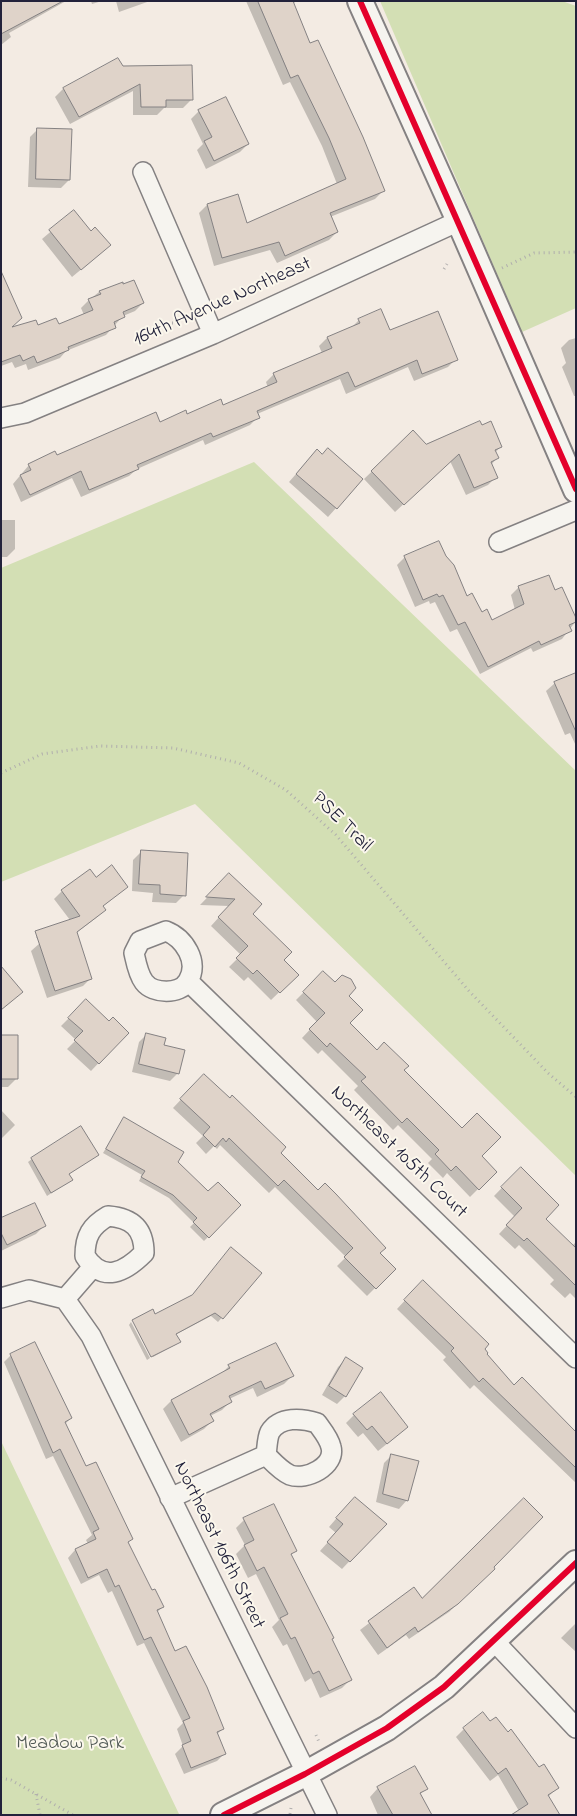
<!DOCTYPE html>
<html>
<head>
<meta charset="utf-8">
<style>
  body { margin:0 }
  #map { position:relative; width:577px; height:1816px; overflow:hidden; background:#f3ebe3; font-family:"Indie Flower",sans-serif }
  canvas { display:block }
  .frame { position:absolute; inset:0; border:2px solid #22223b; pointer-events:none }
</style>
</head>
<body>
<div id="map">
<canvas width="577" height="1816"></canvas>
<div class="frame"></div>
</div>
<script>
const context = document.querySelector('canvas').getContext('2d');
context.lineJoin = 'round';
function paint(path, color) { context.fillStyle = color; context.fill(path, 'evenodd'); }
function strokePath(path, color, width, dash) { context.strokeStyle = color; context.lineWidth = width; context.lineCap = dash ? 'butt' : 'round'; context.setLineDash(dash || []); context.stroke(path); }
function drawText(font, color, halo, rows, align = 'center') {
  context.font = font + ' "Indie Flower",sans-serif'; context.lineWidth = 4; context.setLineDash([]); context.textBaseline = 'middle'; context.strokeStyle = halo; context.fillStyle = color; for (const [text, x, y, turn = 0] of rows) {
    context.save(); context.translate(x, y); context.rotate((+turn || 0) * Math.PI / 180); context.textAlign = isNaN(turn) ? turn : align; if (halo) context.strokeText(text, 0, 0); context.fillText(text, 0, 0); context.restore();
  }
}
paint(new Path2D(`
  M 380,1 L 562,1 L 576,6 L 576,308 L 522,332 Z
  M 254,462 L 576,771 L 576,1176 L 195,804 L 1,882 L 1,568 Z
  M 1,1441 L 179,1814 L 178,1815 L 1,1815 Z`), '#d3dfb4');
paint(new Path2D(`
  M 1,1 L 66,1 L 9,33 L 11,37 L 1,45 Z
  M 91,1 L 102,1 L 92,4 Z
  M 116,1 L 150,1 L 119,12 Z
  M 246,1 L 296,1 L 293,4 L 310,45 L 383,191 L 375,199 L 330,217 L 337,232 L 329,240 L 277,263 L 270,250 L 214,266 L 199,213 L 207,205 L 246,225 L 337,184 L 322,146 L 290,82 L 283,85 Z
  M 122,67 L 191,100 L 183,108 L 164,108 L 157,115 L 133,115 L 133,91 L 70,124 L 55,97 L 63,89 Z
  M 199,111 L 248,144 L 240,152 L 206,169 L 197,150 L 203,144 L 191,119 Z
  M 38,129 L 69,180 L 61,188 L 28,187 L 30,137 Z
  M 74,212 L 101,253 L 72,277 L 42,239 Z
  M 1,275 L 10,329 L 58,325 L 84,315 L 81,308 L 89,300 L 99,292 L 122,283 L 143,303 L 135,311 L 123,316 L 106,335 L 66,351 L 60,358 L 28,370 L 26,364 L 15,368 L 12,362 L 1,366 Z
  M 359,320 L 456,359 L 448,367 L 414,381 L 408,367 L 346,394 L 340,379 L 257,414 L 258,417 L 250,425 L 205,445 L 203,440 L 137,469 L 129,476 L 81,497 L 72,478 L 21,502 L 13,484 L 29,465 L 159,423 L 223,407 L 268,388 L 266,382 L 274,374 L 322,353 L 319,346 L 327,338 L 351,328 Z
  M 576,338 L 576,396 L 574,396 L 562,367 L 566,363 L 561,348 L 569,340 Z
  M 413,432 L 426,446 L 501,446 L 495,453 L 497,458 L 491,465 L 496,477 L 488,485 L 466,495 L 450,461 L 395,512 L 364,479 Z
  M 322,455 L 362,479 L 328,517 L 289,482 L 309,459 Z
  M 1,520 L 15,520 L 15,549 L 7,557 L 1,557 Z
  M 405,557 L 466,597 L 491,622 L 515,610 L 511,595 L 519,587 L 555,592 L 576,621 L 562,639 L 533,652 L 531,648 L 480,674 L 457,629 L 450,632 L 435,602 L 430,604 L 429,601 L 415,607 L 397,565 Z
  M 576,674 L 576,746 L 570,733 L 565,735 L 546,691 L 555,683 Z
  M 141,852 L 184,895 L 176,903 L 152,902 L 153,893 L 132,891 L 133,860 Z
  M 229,875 L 282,960 L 297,975 L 271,1000 L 248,977 L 244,981 L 229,967 L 241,955 L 211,926 L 229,906 L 200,905 Z
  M 96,879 L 127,887 L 102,907 L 104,910 L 96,918 L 76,933 L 91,978 L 83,986 L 47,998 L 31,951 L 40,943 L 36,937 L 44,929 L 70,920 L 54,899 L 62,891 Z
  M 323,973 L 347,996 L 348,1024 L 377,1052 L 403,1070 L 495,1172 L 470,1197 L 447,1173 L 443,1178 L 428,1163 L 432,1159 L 398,1125 L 393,1130 L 354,1090 L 358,1086 L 322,1050 L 318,1054 L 302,1038 L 317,1022 L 296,1000 Z
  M 86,1001 L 109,1023 L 127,1033 L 91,1071 L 67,1049 L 76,1040 L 61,1026 Z
  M 147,1034 L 163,1046 L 178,1073 L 170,1081 L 132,1072 L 139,1042 Z
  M 1,1036 L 16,1079 L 8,1087 L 1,1087 Z
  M 204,1075 L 318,1192 L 325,1185 L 355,1214 L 353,1216 L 378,1253 L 394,1269 L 367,1296 L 337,1266 L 346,1257 L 275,1187 L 269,1193 L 220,1145 L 217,1149 L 214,1146 L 206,1154 L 196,1143 L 203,1136 L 173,1108 Z
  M 1,1110 L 15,1125 L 1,1139 Z
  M 124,1119 L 177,1162 L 208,1193 L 240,1205 L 204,1241 L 190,1227 L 194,1223 L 169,1198 L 139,1181 L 142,1175 L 103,1153 Z
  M 97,1155 L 68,1175 L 67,1183 L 47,1196 L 28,1162 L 32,1159 Z
  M 521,1168 L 544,1219 L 572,1246 L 576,1242 L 576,1299 L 570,1293 L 565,1298 L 550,1284 L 554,1280 L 519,1245 L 515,1249 L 499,1234 L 515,1217 L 494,1196 Z
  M 1,1220 L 44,1226 L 36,1234 L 1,1251 Z
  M 260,1274 L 218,1322 L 211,1316 L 175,1335 L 179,1342 L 175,1345 L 153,1357 L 133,1320 L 155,1316 Z
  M 423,1281 L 514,1387 L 522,1378 L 576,1433 L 576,1483 L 474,1385 L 470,1389 L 443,1360 L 446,1357 L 397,1309 Z
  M 131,1322 L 150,1358 L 147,1360 L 129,1325 Z
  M 11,1355 L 71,1418 L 65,1424 L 86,1468 L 131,1539 L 128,1543 L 151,1592 L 163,1607 L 156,1613 L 175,1653 L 223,1729 L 216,1735 L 224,1754 L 217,1761 L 184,1774 L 175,1754 L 183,1746 L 177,1729 L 183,1723 L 144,1643 L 137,1646 L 112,1591 L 108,1593 L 99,1575 L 81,1584 L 68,1558 L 75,1550 L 88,1544 L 86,1540 L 92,1535 L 53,1456 L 46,1459 L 4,1362 Z
  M 346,1359 L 345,1396 L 337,1404 L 322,1395 L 338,1367 Z
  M 229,1366 L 292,1376 L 284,1384 L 257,1397 L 253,1388 L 229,1399 L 230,1402 L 222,1410 L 210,1416 L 212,1421 L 204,1429 L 181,1442 L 163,1409 L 171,1401 L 220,1375 Z
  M 354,1415 L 398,1435 L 378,1451 L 363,1433 L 358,1437 L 346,1423 Z
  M 392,1455 L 407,1500 L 399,1509 L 376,1502 L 384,1463 Z
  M 347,1506 L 385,1524 L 342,1569 L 320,1551 L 336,1533 L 329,1527 Z
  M 244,1520 L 295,1551 L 290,1556 L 350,1680 L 342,1688 L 320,1698 L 311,1678 L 305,1682 L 287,1644 L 283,1646 L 272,1627 L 279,1620 L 256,1574 L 248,1578 L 236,1554 L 245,1545 L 236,1528 Z
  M 492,1567 L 494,1569 L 449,1612 L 409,1639 L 406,1635 L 378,1655 L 360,1630 L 414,1589 L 422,1600 Z
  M 576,1623 L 576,1652 L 561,1638 Z
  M 490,1723 L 557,1788 L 549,1796 L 519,1811 L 498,1775 L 490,1781 L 456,1737 L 464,1729 Z
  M 378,1788 L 426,1789 L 419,1795 L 430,1815 L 378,1815 L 370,1797 Z`), '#0003');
const building = new Path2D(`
  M 1,1 L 63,1 L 1,34 Z
  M 258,1 L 293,1 L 310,43 L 318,40 L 363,137 L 385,191 L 330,213 L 338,232 L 285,256 L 279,242 L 222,258 L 207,204 L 238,194 L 247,223 L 346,179 L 329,138 L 298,75 L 291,78 Z
  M 118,58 L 123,66 L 192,65 L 193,100 L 166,100 L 166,107 L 141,107 L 140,84 L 79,117 L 63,88 Z
  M 226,97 L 249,144 L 214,161 L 204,141 L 212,137 L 198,110 Z
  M 37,128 L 72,129 L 70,180 L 36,179 Z
  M 74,210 L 91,231 L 95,227 L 111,245 L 81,270 L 49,230 Z
  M 1,271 L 22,318 L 12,327 L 36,320 L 38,325 L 56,318 L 59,324 L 93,310 L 88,299 L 101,294 L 99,291 L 123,282 L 123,284 L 134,280 L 144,303 L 123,312 L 125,317 L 114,322 L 116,328 L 68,347 L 69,350 L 37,363 L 34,356 L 23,361 L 20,355 L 1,362 Z
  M 381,309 L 390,330 L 438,311 L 458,360 L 422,374 L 417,360 L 355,387 L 348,372 L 257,411 L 260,418 L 213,437 L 211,433 L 137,465 L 139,469 L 89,490 L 81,471 L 30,495 L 20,475 L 31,470 L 28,464 L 55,451 L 57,455 L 156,412 L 160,422 L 186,410 L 187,414 L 221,399 L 223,405 L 277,382 L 273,373 L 332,348 L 327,337 L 360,323 L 358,319 Z
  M 480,421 L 482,425 L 491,421 L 502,447 L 495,450 L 499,458 L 491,462 L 498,478 L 474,488 L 459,454 L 404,505 L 371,471 L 413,430 L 426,444 Z
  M 328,448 L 363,479 L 337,509 L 296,474 L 317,449 L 322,454 Z
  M 439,541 L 446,556 L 454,565 L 467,596 L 472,593 L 482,612 L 487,609 L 492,620 L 524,604 L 518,586 L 549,575 L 555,590 L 562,587 L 576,618 L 576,622 L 569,625 L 572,631 L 541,645 L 539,641 L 488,667 L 465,622 L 458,625 L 443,595 L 439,597 L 437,594 L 423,600 L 404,556 Z
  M 576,673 L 576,732 L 554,682 Z
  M 141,850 L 188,853 L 186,896 L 160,894 L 160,885 L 139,884 Z
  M 112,865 L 128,887 L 103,906 L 106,910 L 77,932 L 92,979 L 55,991 L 35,931 L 80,916 L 61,890 L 90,869 L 96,877 Z
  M 229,873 L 262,904 L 253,914 L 292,952 L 284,960 L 299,975 L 280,993 L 257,970 L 253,974 L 236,958 L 248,946 L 218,917 L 235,899 L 206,897 Z
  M 1,966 L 23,992 L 1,1010 Z
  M 323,971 L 335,982 L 342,975 L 351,979 L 356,988 L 349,996 L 363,1010 L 350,1023 L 377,1050 L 384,1042 L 409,1066 L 404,1070 L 462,1128 L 477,1113 L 501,1137 L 482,1156 L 497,1172 L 479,1190 L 456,1166 L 451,1171 L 435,1154 L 439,1150 L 407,1118 L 402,1123 L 361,1081 L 366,1077 L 330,1043 L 327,1047 L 309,1029 L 325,1013 L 303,992 Z
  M 86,999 L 109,1021 L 113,1017 L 129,1033 L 99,1064 L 74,1040 L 83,1031 L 68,1018 Z
  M 146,1033 L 166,1038 L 164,1045 L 185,1050 L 179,1074 L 139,1064 Z
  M 1,1035 L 18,1035 L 18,1079 L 1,1079 Z
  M 204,1074 L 230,1098 L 232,1095 L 286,1147 L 281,1153 L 318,1190 L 325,1183 L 336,1194 L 386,1248 L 380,1253 L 396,1269 L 376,1289 L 344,1257 L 353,1248 L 284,1180 L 278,1186 L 229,1138 L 226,1142 L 223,1138 L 215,1147 L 203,1135 L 210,1127 L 180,1099 Z
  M 124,1117 L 184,1152 L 178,1162 L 208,1191 L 218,1182 L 241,1205 L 209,1238 L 193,1222 L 197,1218 L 173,1195 L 141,1177 L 145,1171 L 106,1149 Z
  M 81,1126 L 99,1155 L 69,1174 L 73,1180 L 51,1193 L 31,1158 Z
  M 521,1167 L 559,1205 L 546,1219 L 576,1248 L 576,1286 L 527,1238 L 524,1241 L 506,1225 L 522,1208 L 501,1187 Z
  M 35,1203 L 46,1226 L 7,1245 L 1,1233 L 1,1218 Z
  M 231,1247 L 262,1273 L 223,1319 L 215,1313 L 176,1334 L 181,1342 L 151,1357 L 132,1320 L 153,1309 L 155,1314 L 192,1295 Z
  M 423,1280 L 489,1344 L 485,1349 L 488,1353 L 487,1354 L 514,1385 L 522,1377 L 576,1432 L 576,1468 L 483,1378 L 479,1382 L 451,1351 L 454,1348 L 404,1300 Z
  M 35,1342 L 72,1418 L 65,1422 L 86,1466 L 96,1462 L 133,1539 L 128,1542 L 152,1590 L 155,1589 L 164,1607 L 157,1610 L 175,1651 L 186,1646 L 207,1687 L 224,1729 L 217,1732 L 226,1754 L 191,1768 L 182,1745 L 191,1741 L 183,1721 L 190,1718 L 151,1637 L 144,1640 L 119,1585 L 115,1587 L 107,1569 L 88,1578 L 75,1549 L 96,1539 L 93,1532 L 99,1529 L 60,1449 L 53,1453 L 10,1354 Z
  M 276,1343 L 294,1376 L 265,1389 L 261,1381 L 229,1396 L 232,1402 L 210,1414 L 214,1421 L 189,1435 L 171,1400 L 230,1368 L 228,1365 Z
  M 346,1357 L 363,1368 L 346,1397 L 329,1386 Z
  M 381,1392 L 408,1427 L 387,1444 L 372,1426 L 367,1430 L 353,1414 Z
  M 391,1454 L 419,1461 L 408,1501 L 383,1494 Z
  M 355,1497 L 387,1524 L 350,1562 L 327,1542 L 343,1524 L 336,1518 Z
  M 524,1498 L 543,1517 L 494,1567 L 495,1569 L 458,1604 L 418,1632 L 415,1627 L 387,1648 L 368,1621 L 414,1587 L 422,1598 Z
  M 274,1504 L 297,1551 L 291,1554 L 334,1638 L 332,1639 L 352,1680 L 329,1691 L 319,1671 L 313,1674 L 295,1637 L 291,1639 L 280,1618 L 288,1614 L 264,1567 L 257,1571 L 244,1545 L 254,1540 L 243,1518 Z
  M 483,1712 L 490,1721 L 496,1717 L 508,1732 L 511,1729 L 539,1767 L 544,1764 L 559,1788 L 548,1795 L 560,1815 L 511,1815 L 528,1804 L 506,1768 L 498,1774 L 463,1728 Z
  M 415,1766 L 428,1789 L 420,1793 L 432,1815 L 393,1815 L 377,1787 Z`);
paint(building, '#dfd3c9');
strokePath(building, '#848182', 1);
const minor = new Path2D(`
  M 143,172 L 213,334
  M 1,418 L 25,413 L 213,334 L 459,221
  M 499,542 L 576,510
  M 166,931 C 184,938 200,962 188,981 C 180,995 153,994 144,982 C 138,974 136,962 134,953 L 140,941 Z
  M 188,981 L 576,1358
  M 108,1216 C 132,1218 144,1228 144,1253 C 125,1272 103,1284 85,1256 C 85,1236 91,1226 108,1216 Z
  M 1,1298 L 29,1290 L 65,1299 L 92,1268
  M 65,1299 L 91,1336 L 327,1815
  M 170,1498 L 266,1455 C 273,1462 281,1471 290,1475 C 306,1481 336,1466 331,1447 C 329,1438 322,1430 317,1423 C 302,1418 280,1416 270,1432 C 267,1438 267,1449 266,1455
  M 494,1641 L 576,1728`);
const tertiary = new Path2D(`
  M 360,1 L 459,221 L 576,490
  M 223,1815 L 305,1774 L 387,1728 L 444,1687 L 576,1563`);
strokePath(minor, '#848182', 22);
strokePath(tertiary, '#848182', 28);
strokePath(new Path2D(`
  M 502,268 L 534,253 L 576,252
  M 444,269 L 447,264
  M 172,323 L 178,323
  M 1,773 L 42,754 L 100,746 L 173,748 L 239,763 L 286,790 L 336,835 L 469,991 L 548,1073 L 576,1097
  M 316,1735 L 319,1742
  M 1,1778 L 11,1780 L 73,1815
  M 36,1794 L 40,1815
  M 290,1814 L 291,1808`), '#b0aead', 3, [1, 4]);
strokePath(minor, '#f6f4ef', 19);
strokePath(tertiary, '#f6f4ef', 24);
strokePath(new Path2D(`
  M 360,1 L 576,489
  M 224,1815 L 305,1774 L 387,1728 L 444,1687 L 576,1563`), '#e4002b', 6);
drawText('20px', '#22223b', '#fbf7ec', [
  ["164th Avenue Northeast",223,303,-24],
  ["PSE Trail",341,823,45],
  ["Northeast 105th Court",398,1153,44],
  ["Northeast 106th Street",218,1546,64]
]);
drawText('20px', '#4f5854', '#fbf7ec', [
  ["Meadow Park",70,1745]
]);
</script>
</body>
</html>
